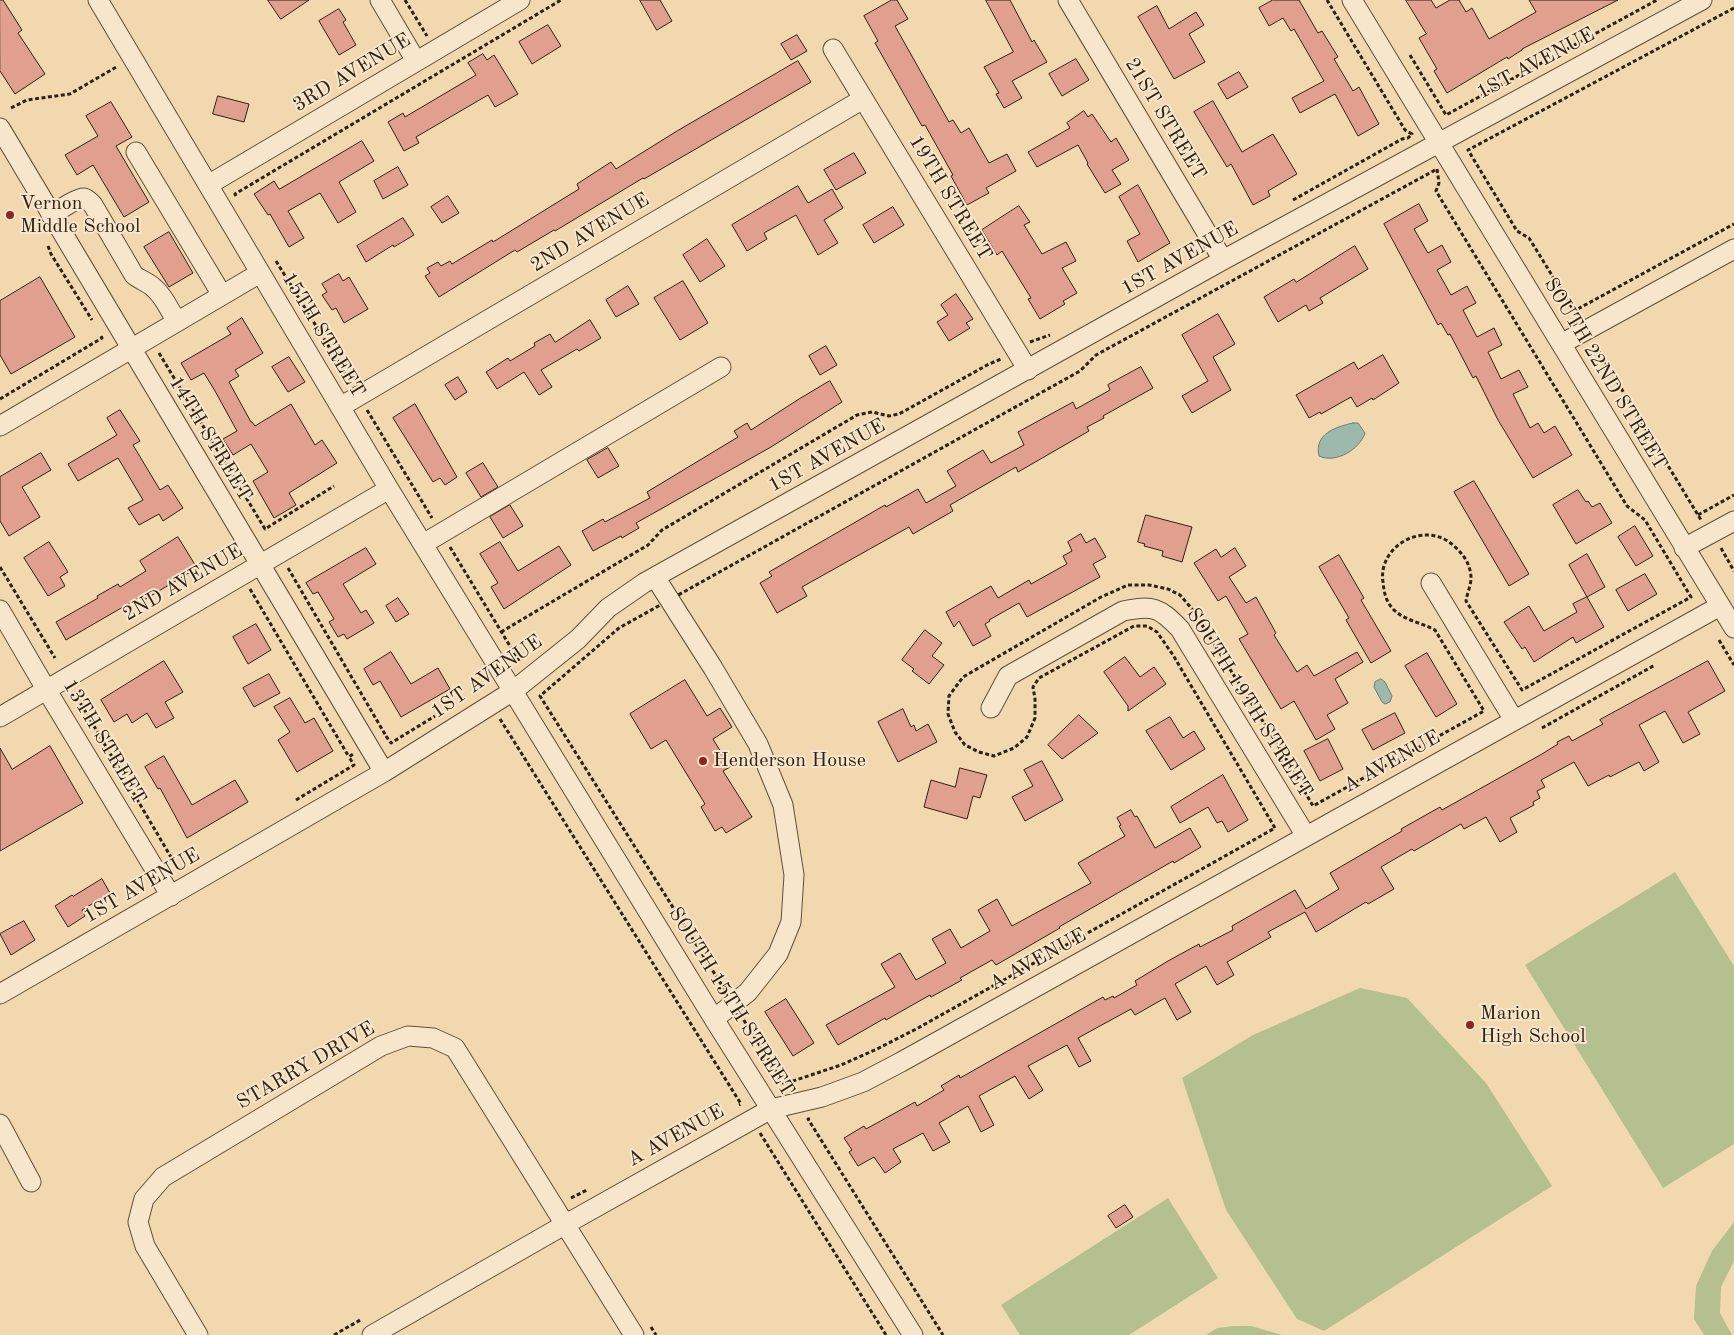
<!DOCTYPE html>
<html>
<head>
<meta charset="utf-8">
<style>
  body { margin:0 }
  canvas { display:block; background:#f2d8af }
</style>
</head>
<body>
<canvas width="1734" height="1335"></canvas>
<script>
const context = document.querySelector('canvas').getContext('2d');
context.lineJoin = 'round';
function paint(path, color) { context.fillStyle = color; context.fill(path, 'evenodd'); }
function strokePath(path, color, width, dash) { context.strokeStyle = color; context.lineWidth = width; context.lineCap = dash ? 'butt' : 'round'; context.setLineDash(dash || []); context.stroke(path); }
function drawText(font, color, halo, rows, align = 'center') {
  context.font = font + ' "Old Standard TT",serif'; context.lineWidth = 4; context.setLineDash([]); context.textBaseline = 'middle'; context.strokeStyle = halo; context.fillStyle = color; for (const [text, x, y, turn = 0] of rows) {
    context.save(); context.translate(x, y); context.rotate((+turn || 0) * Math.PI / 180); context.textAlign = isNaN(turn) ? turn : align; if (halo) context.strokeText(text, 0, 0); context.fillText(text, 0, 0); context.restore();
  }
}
paint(new Path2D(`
  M 1675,872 L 1734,966 L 1734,1144 L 1663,1188 L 1525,965 Z
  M 1360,988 L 1407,998 L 1486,1083 L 1552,1186 L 1324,1331 L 1297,1319 L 1226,1210 L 1182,1078 L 1253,1035 Z
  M 1168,1198 L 1218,1278 L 1129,1335 L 1020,1335 L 1001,1305 Z
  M 1734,1222 L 1734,1261 L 1721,1287 L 1720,1313 L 1732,1335 L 1704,1335 L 1694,1319 L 1696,1286 L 1712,1251 Z
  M 1234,1326 L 1251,1326 L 1282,1335 L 1206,1335 L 1217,1328 Z`), '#b5c08f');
const water = new Path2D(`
  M 1353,423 L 1358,423 L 1365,433 C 1360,449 1336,464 1319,456 C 1314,434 1335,427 1353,423 Z
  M 1381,679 L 1385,682 L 1392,696 L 1390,702 L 1385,704 L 1382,702 L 1374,687 L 1375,682 Z`);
paint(water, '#9bb9ad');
strokePath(water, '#6f7d70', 1);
const building = new Path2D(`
  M 0,0 L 3,0 L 22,30 L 18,33 L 45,74 L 15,94 L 0,71 Z
  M 268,0 L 309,0 L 281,19 Z
  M 640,0 L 660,0 L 672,21 L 657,30 Z
  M 892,0 L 897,0 L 908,19 L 895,26 L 949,122 L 953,120 L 961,133 L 969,128 L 989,163 L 1007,154 L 1016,171 L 986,188 L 989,193 L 967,205 L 951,176 L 953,175 L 925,125 L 922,126 L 875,43 L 878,41 L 864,16 Z
  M 986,0 L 1010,0 L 1032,42 L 1034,40 L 1047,62 L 1012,81 L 1022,98 L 1004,108 L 996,94 L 999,93 L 984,67 L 1013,52 Z
  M 1273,0 L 1299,0 L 1318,33 L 1322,31 L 1338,57 L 1334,59 L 1353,91 L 1359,87 L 1379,124 L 1358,136 L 1335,94 L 1300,113 L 1292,98 L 1324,81 L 1294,29 L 1291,31 L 1283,18 L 1269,26 L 1259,8 Z
  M 1406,0 L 1431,0 L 1436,8 L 1450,0 L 1459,0 L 1466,12 L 1472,8 L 1489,39 L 1536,12 L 1529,0 L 1618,0 L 1522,49 L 1522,50 L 1508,59 L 1507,57 L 1447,93 L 1434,71 L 1437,69 L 1419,38 L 1426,34 Z
  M 1157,6 L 1169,29 L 1196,12 L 1204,25 L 1189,34 L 1205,62 L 1174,79 L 1138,17 Z
  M 339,9 L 346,20 L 343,22 L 356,45 L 339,55 L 319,21 Z
  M 548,25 L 561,46 L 532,64 L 519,42 Z
  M 797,35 L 807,51 L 791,60 L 781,44 Z
  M 483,54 L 487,60 L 494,55 L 518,94 L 495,107 L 488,95 L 416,137 L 419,143 L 404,151 L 388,122 L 403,113 L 405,117 L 476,75 L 468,63 Z
  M 1076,59 L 1089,80 L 1062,96 L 1049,74 Z
  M 798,61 L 811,82 L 644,179 L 643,178 L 555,231 L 554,230 L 517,252 L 515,250 L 439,297 L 425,276 L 430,273 L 427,268 L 438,262 L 441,266 L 450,261 L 452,264 L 492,240 L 493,242 L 579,189 L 577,184 L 611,162 L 616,169 L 677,131 Z
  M 1239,72 L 1248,87 L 1227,99 L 1218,84 Z
  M 218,96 L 249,104 L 244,122 L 213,114 Z
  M 1213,101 L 1242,152 L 1273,134 L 1297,174 L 1268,191 L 1270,196 L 1253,205 L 1231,164 L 1227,167 L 1194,112 Z
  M 111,102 L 132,137 L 116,146 L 149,202 L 124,217 L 93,165 L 77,175 L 65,155 L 98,136 L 86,116 Z
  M 1084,111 L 1088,117 L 1092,114 L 1111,142 L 1116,138 L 1129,160 L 1112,170 L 1121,184 L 1105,193 L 1087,164 L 1088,163 L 1078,145 L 1037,167 L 1028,152 L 1070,128 L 1067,123 Z
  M 362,141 L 374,161 L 339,182 L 356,212 L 338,223 L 320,193 L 288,211 L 304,238 L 289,247 L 270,214 L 268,215 L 254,194 L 274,181 L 279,189 Z
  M 854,153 L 866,173 L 836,190 L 824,170 Z
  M 398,167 L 408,185 L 383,199 L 374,181 Z
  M 1138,185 L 1170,243 L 1138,262 L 1127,241 L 1140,234 L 1119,197 Z
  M 798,186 L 808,203 L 832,189 L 843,208 L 824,220 L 838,243 L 818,255 L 796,215 L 764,233 L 767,239 L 747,251 L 732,225 Z
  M 448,196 L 459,213 L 442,223 L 431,207 Z
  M 1419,204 L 1428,221 L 1414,229 L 1428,253 L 1442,245 L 1451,262 L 1437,270 L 1451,295 L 1467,286 L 1476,303 L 1463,310 L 1477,337 L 1494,328 L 1502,345 L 1488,352 L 1501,379 L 1519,370 L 1528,387 L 1513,394 L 1530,428 L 1538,423 L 1544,433 L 1555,426 L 1572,455 L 1533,478 L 1498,420 L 1476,376 L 1473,378 L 1450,334 L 1448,335 L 1441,323 L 1438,325 L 1384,224 Z
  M 1019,206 L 1030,222 L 1024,225 L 1042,254 L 1066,242 L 1076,261 L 1062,268 L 1077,293 L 1063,301 L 1065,304 L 1040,319 L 1028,299 L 1031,298 L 1002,251 L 997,255 L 982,230 Z
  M 893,207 L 904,225 L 874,243 L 863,225 Z
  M 403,218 L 414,235 L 394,247 L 393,245 L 366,262 L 357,246 Z
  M 169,232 L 193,273 L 169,287 L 144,247 Z
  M 707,239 L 725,266 L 700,282 L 683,255 Z
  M 1355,246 L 1368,269 L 1320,298 L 1323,303 L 1309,311 L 1306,305 L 1278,322 L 1264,297 L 1294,279 L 1296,282 Z
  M 339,274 L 343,281 L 349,277 L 368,309 L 344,323 L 336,308 L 332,310 L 322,295 L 327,292 L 322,284 Z
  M 40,277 L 75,337 L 11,374 L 0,355 L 0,301 Z
  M 683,281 L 708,323 L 680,340 L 654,298 Z
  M 628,286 L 639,304 L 616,317 L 606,300 Z
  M 956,294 L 973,319 L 966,323 L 970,328 L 949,341 L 937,322 L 948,315 L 941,305 Z
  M 1218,314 L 1235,344 L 1213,357 L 1231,390 L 1192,413 L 1182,396 L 1208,381 L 1182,335 Z
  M 242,318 L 263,353 L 235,370 L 239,376 L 229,382 L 251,422 L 252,422 L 255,426 L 291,404 L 315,445 L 322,440 L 337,463 L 289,493 L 296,505 L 274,518 L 253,481 L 268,472 L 251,444 L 233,455 L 223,439 L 237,431 L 215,391 L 204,373 L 191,380 L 181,363 L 231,334 L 227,328 Z
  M 590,320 L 601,338 L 579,351 L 577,349 L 541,370 L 552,387 L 539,395 L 524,372 L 497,389 L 486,372 L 508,358 L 510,361 L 535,346 L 534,343 L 550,334 L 555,342 Z
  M 826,346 L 837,365 L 820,375 L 809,356 Z
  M 1383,355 L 1399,383 L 1373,400 L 1372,398 L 1357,407 L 1351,397 L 1321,414 L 1320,412 L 1309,418 L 1296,395 L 1354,362 L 1358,369 Z
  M 289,357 L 305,382 L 288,392 L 272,367 Z
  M 1141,367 L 1153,388 L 1103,416 L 1104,418 L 1087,427 L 1089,431 L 1018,472 L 1016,467 L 950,505 L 953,511 L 913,534 L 909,527 L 802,587 L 807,596 L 777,613 L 760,583 L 772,576 L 769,572 L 885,505 L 886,507 L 918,489 L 926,503 L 956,486 L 947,471 L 983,450 L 991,463 L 1024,445 L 1018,432 L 1073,402 L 1076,409 L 1110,390 L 1108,385 Z
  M 458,377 L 467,392 L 455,400 L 445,385 Z
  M 830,381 L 842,402 L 771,447 L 636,523 L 639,528 L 622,538 L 621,536 L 593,551 L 582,531 L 603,519 L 605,522 L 650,498 L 647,492 L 738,437 L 734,431 L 747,423 L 751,430 L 799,399 Z
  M 415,404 L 457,477 L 445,485 L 440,478 L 433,482 L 393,418 Z
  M 120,410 L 140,441 L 133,445 L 160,490 L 168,485 L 183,508 L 163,521 L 159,514 L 139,525 L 128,508 L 143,500 L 118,458 L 78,481 L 68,464 L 117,435 L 107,418 Z
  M 608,448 L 619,466 L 598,478 L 587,460 Z
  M 41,453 L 51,470 L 22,487 L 40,517 L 9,536 L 0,521 L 0,477 Z
  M 483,463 L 498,487 L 481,497 L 466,473 Z
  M 1474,481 L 1529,574 L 1509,586 L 1454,492 Z
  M 1578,490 L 1586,502 L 1588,501 L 1592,507 L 1600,503 L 1612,523 L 1576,544 L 1553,505 Z
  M 510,505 L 523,526 L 503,538 L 490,517 Z
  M 1146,515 L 1192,527 L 1182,562 L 1162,556 L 1163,551 L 1144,546 L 1145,544 L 1138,542 Z
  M 1635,526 L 1653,556 L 1636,566 L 1618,537 Z
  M 1081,534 L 1086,543 L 1095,538 L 1106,557 L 1093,564 L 1100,577 L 1027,617 L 1019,603 L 989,620 L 990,621 L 985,624 L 991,636 L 973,646 L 959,621 L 954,627 L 946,612 L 991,586 L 998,598 L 1029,580 L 1031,584 L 1067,564 L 1063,556 L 1072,551 L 1068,542 Z
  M 178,537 L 197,568 L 144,600 L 142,596 L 66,640 L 56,622 L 98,598 L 97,596 L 118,584 L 120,587 L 146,571 L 140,561 Z
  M 49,542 L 68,572 L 60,577 L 65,586 L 48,596 L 24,558 Z
  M 500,542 L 518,571 L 559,546 L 571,565 L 504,609 L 491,587 L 498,583 L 480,554 Z
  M 366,548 L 376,564 L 343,584 L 361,613 L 366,610 L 374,623 L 347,639 L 344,634 L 338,637 L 329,622 L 334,619 L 318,592 L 313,594 L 306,583 Z
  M 1235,548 L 1246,566 L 1229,577 L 1246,603 L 1256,597 L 1276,633 L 1274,635 L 1297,672 L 1307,665 L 1314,676 L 1357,652 L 1363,662 L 1335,679 L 1348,703 L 1327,715 L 1335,729 L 1316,740 L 1294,701 L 1281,709 L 1239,639 L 1248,634 L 1226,596 L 1218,601 L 1194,563 L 1216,549 L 1221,557 Z
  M 1587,554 L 1605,587 L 1587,597 L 1569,565 Z
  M 1339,555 L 1364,598 L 1361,600 L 1391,651 L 1371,663 L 1346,620 L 1349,618 L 1319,567 Z
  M 1645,574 L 1657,594 L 1628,611 L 1616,590 Z
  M 1587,597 L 1604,627 L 1576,643 L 1573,637 L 1534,662 L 1525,647 L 1522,649 L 1504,622 L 1529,606 L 1544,631 L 1577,612 L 1573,604 Z
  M 398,598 L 409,614 L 396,622 L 386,606 Z
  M 256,624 L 271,650 L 248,664 L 233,637 Z
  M 925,630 L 942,643 L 932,656 L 944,665 L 929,684 L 912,671 L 914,669 L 902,660 Z
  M 391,652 L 411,684 L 438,668 L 450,689 L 401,717 L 380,681 L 373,685 L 364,669 Z
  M 1427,653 L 1457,704 L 1436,717 L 1405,666 Z
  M 1125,657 L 1140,677 L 1154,667 L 1166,684 L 1128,711 L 1128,706 L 1104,672 Z
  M 164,661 L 183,692 L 165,702 L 174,718 L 156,728 L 147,713 L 132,723 L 127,714 L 114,722 L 101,700 Z
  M 1708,661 L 1725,691 L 1688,712 L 1700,734 L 1683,743 L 1665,711 L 1639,725 L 1659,762 L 1644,771 L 1639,762 L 1610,777 L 1609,775 L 1588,786 L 1574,762 L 1541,780 L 1545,787 L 1537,791 L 1540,798 L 1533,802 L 1534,805 L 1510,818 L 1517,832 L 1500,842 L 1486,817 L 1464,829 L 1461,824 L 1414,851 L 1412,849 L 1381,867 L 1394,889 L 1368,904 L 1366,902 L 1316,932 L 1305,912 L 1268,932 L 1271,937 L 1227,962 L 1234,975 L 1217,985 L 1206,966 L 1175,984 L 1191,1012 L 1177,1020 L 1165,998 L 1135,1015 L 1131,1009 L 1078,1038 L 1091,1061 L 1079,1067 L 1067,1045 L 1028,1066 L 1043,1090 L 1029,1099 L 1015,1076 L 979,1096 L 994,1125 L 981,1132 L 968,1106 L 939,1123 L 950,1142 L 933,1151 L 923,1133 L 893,1149 L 901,1162 L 885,1173 L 874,1157 L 858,1166 L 849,1152 L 852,1150 L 844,1138 L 864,1126 L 866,1129 L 915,1102 L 917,1106 L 944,1090 L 941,1086 L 959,1075 L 960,1078 L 1103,997 L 1105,1000 L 1113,996 L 1114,998 L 1137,985 L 1135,981 L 1168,961 L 1199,944 L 1200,947 L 1233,930 L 1232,926 L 1295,890 L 1306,909 L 1339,889 L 1330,873 L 1402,831 L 1401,829 L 1440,807 L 1442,810 L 1542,754 L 1558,744 L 1557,742 L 1569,736 L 1572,741 L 1603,724 L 1600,720 Z
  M 269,674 L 280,693 L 254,707 L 243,688 Z
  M 685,680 L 707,716 L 720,708 L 732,727 L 713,739 L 730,767 L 723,771 L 752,817 L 726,833 L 722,827 L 715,831 L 701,807 L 705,804 L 666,740 L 651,749 L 630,714 Z
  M 290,698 L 305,723 L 314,718 L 333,751 L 297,772 L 278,740 L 290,732 L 274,707 Z
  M 903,709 L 911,727 L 914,725 L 916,731 L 928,724 L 937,742 L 898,762 L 878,722 Z
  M 1395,713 L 1405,733 L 1373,750 L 1362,730 Z
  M 1079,715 L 1098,733 L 1062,759 L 1048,745 Z
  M 1170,717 L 1183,738 L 1194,731 L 1205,749 L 1171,770 L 1146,731 Z
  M 1328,739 L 1343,769 L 1320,781 L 1304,751 Z
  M 50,746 L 83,803 L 0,851 L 0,748 L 12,769 Z
  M 164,756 L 192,805 L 235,780 L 248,802 L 187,838 L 160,788 L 158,789 L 145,767 Z
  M 1042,761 L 1063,800 L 1025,821 L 1012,797 L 1033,786 L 1024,770 Z
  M 960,768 L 987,775 L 980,798 L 973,796 L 967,819 L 924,807 L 931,780 L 955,787 Z
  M 1223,775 L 1248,820 L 1228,832 L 1222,821 L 1217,823 L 1208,807 L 1180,823 L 1171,807 Z
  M 1131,810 L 1135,817 L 1137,816 L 1155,848 L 1190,828 L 1201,847 L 1174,863 L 1173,861 L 1059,927 L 1060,928 L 996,965 L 992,960 L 960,978 L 962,980 L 931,997 L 930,995 L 886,1020 L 885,1018 L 838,1045 L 826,1025 L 895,987 L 881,964 L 900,953 L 916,980 L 946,963 L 932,939 L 950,929 L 961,948 L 990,931 L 978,910 L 997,899 L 1012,926 L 1091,883 L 1078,863 L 1125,836 L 1119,826 L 1121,825 L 1117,818 Z
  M 102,879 L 110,893 L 82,910 L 85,916 L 68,927 L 55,906 L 72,895 L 73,896 Z
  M 24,921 L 35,940 L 11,955 L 0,934 Z
  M 786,999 L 814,1043 L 793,1056 L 765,1012 Z
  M 1125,1205 L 1133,1217 L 1116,1228 L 1108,1216 Z`);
paint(building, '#e0a08d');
strokePath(building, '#2d2214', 1);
const minor = new Path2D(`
  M 98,0 L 389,489 L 714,1019 L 913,1335
  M 380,0 L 416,61
  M 1068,0 L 1223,260
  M 1352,0 L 1734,628
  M 833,49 L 1028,370
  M 0,128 L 384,772
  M 136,152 L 222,295
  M 208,185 L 520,0
  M 51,215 C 58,211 76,198 84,198 C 88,199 91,203 93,205 L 134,275 C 140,280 148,282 154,288 C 164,296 170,311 177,322
  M 1561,344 L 1734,249
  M 340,407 L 863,99
  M 0,426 L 260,273
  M 423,544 L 721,367
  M 1684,548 L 1734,521
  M 655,577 L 713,668 L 758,744 L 783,805 L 794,875 L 791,922 L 778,954 L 748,992 L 714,1019
  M 1431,583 L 1514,720
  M 0,610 L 46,689 L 171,896
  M 991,708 L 1008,676 L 1123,611 C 1153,605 1159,607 1180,629 L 1306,836
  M 0,717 L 389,489
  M 0,994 L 384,772 L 513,691 L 578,639 L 608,608 L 644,583 L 1223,260 L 1702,0
  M 0,1124 L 31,1182
  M 198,1335 L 145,1246 L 138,1222 L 144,1199 L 163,1177 L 381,1046 L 408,1036 L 433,1038 L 455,1048 L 634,1335
  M 372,1335 L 566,1224 L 771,1109 L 822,1097 L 863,1082 L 901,1062 L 1720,606`);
strokePath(minor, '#5e503b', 21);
strokePath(new Path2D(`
  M 405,0 L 427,36
  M 1734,8 L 1468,150 L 1517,231 L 1529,238 L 1574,311 L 1734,224
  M 1410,55 L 1446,115 L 1657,0
  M 11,108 L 27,100 L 70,94 L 118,66
  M 1437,169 L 1439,183 L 1436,191 L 1627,506 L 1645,520 L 1691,597 L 1522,690 L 1466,601 C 1467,594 1471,585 1471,578 C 1471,571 1468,562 1464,557 C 1459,550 1452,543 1444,539 C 1415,525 1378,550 1383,582 C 1384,593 1386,602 1394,610 C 1406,621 1420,622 1435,630 L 1484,711 L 1313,806 L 1281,750 L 1192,609 L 1180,595 L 1168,589 L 1149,585 L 1128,585 L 1101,597 L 963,677 L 949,696 L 948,714 L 955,732 L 965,745 L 979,752 L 994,756 L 1014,748 L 1027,737 L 1035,718 L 1035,699 L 1033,687 L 1039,678 L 1134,626 L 1147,626 L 1157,632 L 1173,655 L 1275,828 L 918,1028 L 877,1049 L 841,1065 L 784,1084 L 540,696 L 619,628 L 1080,371 L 1096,355 Z
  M 236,196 L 235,194 L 561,0
  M 1293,200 L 1402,139 L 1408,138 L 1412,134 L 1405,130 L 1327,0
  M 48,246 L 51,254 L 92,320
  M 276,261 L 350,381
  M 1030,342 L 1050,335
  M 1599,345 L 1596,347 L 1701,520
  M 159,353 L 265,529 L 334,486
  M 0,399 L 102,338 L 101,336
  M 367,410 L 432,518
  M 1698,515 L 1734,495
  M 450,547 L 519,661
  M 1721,548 L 1734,571
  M 0,567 L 55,658
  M 288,568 L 386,736
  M 250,589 L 349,757
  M 501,632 L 648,545 L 662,530 L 857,415 L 872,412 L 889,416 L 899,414 L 989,364 L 1001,359
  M 1719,640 L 1734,665
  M 74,692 L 178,869 L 181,868
  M 500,719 L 741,1104 L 739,1105
  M 1542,728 L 1655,665
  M 386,736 L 391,743 L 435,716
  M 296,800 L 354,765 L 349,757 L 353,754
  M 810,1119 L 808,1119 L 943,1335
  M 760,1133 L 886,1335
  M 571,1198 L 587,1190
  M 651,1327 L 656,1335
  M 334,1335 L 362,1319`), '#2d2214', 3, [4, 2.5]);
strokePath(minor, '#f7e6cb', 19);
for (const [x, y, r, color] of [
  [10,215,5,"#8f2418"],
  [703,761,5,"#8f2418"],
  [1470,1025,5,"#8f2418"]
]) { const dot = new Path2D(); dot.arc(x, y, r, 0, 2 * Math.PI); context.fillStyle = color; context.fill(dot); strokePath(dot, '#f7e6cb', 2); }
drawText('20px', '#2d2214', '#f7e6cb', [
  ["1ST AVENUE",1536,64,-28],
  ["3RD AVENUE",352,73,-31],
  ["21ST STREET",1165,119,59],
  ["19TH STREET",950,198,59],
  ["2ND AVENUE",590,233,-31],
  ["1ST AVENUE",1180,259,-29],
  ["15TH STREET",323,335,59],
  ["SOUTH 22ND STREET",1605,374,59],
  ["14TH STREET",210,439,59],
  ["1ST AVENUE",827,456,-29],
  ["2ND AVENUE",183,583,-30],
  ["1ST AVENUE",487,677,-35],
  ["SOUTH 19TH STREET",1249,703,58],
  ["13TH STREET",104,742,59],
  ["A AVENUE",1392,762,-29],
  ["1ST AVENUE",142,886,-30],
  ["A AVENUE",1038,960,-29],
  ["SOUTH 15TH STREET",731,1002,58],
  ["STARRY DRIVE",306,1066,-30],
  ["A AVENUE",676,1136,-29]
]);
drawText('20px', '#2d2214', '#f7e6cb', [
  ["Vernon",20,204],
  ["Middle School",20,227],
  ["Henderson House",713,761],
  ["Marion",1480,1014],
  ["High School",1480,1037]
], 'left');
</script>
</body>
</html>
